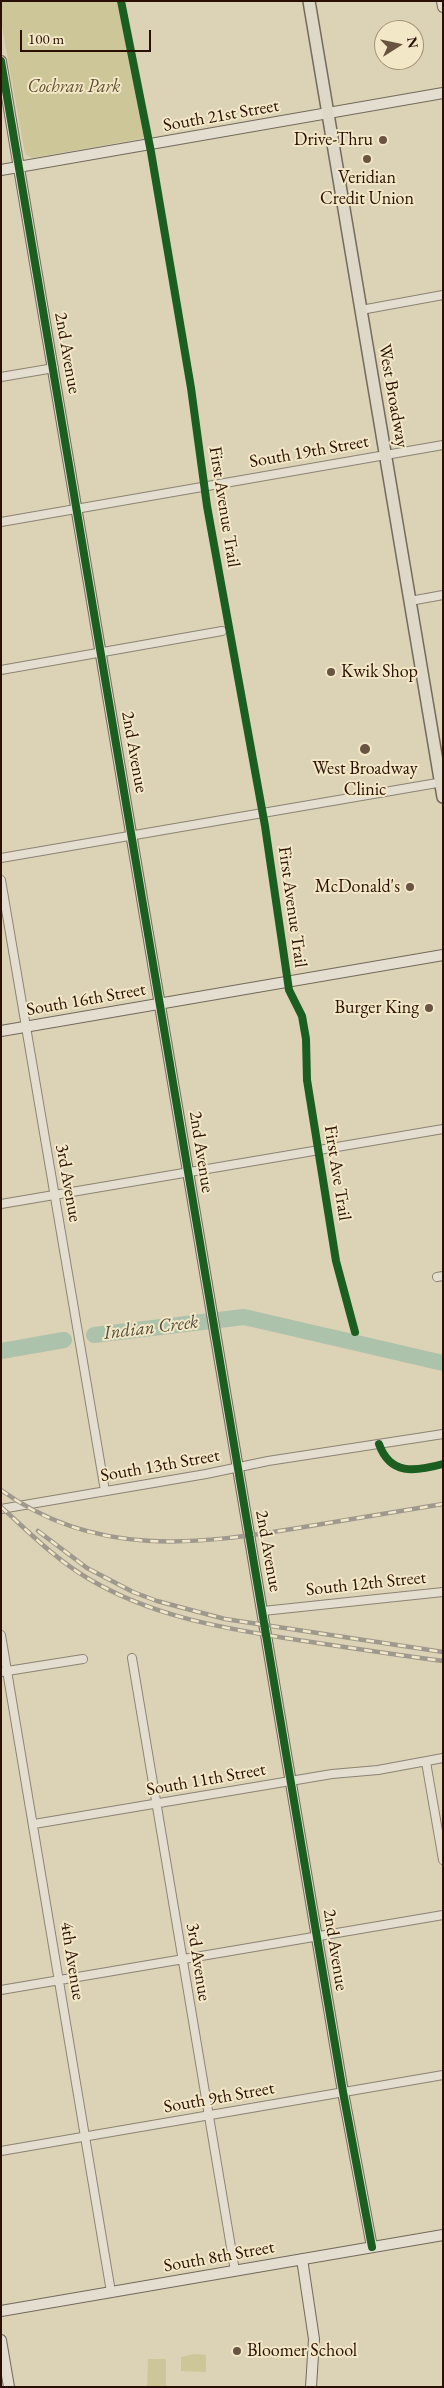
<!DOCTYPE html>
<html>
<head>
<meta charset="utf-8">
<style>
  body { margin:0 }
  #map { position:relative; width:444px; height:2388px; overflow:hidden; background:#dcd2b6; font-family:"EB Garamond",serif }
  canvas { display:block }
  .frame { position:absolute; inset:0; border:2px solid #2a1002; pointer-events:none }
  .north { position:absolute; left:374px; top:20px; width:50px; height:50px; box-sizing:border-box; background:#f2e7c6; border:1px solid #a29178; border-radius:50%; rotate:80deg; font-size:14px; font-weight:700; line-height:20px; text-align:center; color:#2a1002 }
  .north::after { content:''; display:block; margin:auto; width:18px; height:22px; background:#685441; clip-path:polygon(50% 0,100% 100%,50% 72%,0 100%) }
  .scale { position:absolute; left:20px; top:30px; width:131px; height:22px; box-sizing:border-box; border:2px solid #2a1002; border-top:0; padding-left:6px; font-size:15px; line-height:18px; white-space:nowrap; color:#2a1002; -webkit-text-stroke:4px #f2e7c6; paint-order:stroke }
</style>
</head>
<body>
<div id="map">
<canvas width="444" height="2388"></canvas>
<div class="frame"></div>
<div class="north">N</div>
<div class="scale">100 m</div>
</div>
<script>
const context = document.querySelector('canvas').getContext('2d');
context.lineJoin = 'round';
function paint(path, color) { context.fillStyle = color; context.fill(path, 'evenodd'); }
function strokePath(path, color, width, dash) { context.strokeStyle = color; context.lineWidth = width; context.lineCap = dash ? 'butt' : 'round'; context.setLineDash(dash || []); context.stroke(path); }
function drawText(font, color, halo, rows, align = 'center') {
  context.font = font + ' "EB Garamond",serif'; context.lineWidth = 4; context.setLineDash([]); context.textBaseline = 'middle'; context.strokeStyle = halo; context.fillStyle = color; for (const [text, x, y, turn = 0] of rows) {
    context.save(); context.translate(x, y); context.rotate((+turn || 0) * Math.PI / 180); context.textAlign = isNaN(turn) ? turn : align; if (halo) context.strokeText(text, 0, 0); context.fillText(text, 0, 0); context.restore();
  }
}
paint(new Path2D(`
  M 1,1 L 118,1 L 145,138 L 32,158 L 25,154 L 1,21 Z
  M 194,2354 L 206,2355 L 206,2372 L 181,2371 L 181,2357 Z
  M 148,2359 L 166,2359 L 166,2387 L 147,2387 Z`), '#ccc699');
strokePath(new Path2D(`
  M 94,1335 L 244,1317 L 443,1363
  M 1,1351 L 64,1340`), '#acc2ab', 16);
const street = new Path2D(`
  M 361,310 L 443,295
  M 1,377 L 54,368
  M 1,522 L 443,445
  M 410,601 L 443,595
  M 1,670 L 222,631
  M 1,858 L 443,782
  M 1,880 L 105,1491
  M 1,1204 L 443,1129
  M 437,1277 L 443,1276
  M 1,1509 L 206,1474 L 268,1461 L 443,1434
  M 263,1611 L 443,1592
  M 1,1635 L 111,2292
  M 132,1658 L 235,2271
  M 1,1672 L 83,1659
  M 426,1762 L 443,1860
  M 34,1824 L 332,1774 L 378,1770 L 443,1758
  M 1,1990 L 443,1915
  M 1,2151 L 443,2075`);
const secondary = new Path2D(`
  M 442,1 L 443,7
  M 1,61 L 343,2092 L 372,2247
  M 1,170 L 443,93
  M 1,1031 L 443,955
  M 302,2259 L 314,2339 L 311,2387
  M 1,2311 L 443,2235
  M 1,2340 L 9,2387`);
const primary = new Path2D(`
  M 309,1 L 443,797`);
strokePath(street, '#8c8372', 10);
strokePath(secondary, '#736a5a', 12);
strokePath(primary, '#736a5a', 14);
strokePath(street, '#e3ded0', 8);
strokePath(secondary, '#e3ded0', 10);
strokePath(primary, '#ded8c8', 11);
const rail = new Path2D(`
  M 1,1490 C 95,1558 197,1545 304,1527 C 350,1519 397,1512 443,1504
  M 1,1507 C 29,1532 56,1560 89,1579 C 150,1615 216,1627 285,1638 C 337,1646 390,1654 443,1661
  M 38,1531 L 87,1568 L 133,1592 L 157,1601 L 225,1619 L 443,1652`);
strokePath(rail, '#9f988d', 4.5);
strokePath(rail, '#f2e7c6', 2.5, [8]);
strokePath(new Path2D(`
  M 121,1 L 151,152 L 191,388 L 207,506 L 265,826 L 289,990 L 302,1016 L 306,1039 L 307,1080 L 336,1261 L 355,1332
  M 1,61 L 343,2092 L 372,2247
  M 379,1444 C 390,1475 414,1472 443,1464`), '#1b5e20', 8);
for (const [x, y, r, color] of [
  [383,140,5,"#685441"],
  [367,159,5,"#685441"],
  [331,672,5,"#685441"],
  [365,749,6,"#685441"],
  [410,887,5,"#685441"],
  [429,1008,5,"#685441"],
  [237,2351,5,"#685441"]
]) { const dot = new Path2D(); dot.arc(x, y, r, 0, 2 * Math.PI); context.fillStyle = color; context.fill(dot); strokePath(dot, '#f2e7c6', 2); }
drawText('italic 18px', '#5e4d2f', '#f2e7c6', [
  ["Cochran Park",74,87]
]);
drawText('18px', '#2a1002', '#f2e7c6', [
  ["South 21st Street",221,116,-10],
  ["2nd Avenue",67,353,80],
  ["West Broadway",393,396,80],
  ["South 19th Street",309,452,-10],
  ["First Avenue Trail",224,507,81],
  ["2nd Avenue",134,752,80],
  ["First Avenue Trail",292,907,82],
  ["South 16th Street",86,1000,-10],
  ["2nd Avenue",201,1152,81],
  ["First Ave Trail",337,1173,81],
  ["3rd Avenue",68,1183,80],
  ["South 13th Street",160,1466,-10],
  ["2nd Avenue",268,1551,80],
  ["South 12th Street",366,1584,-6],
  ["South 11th Street",206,1780,-10],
  ["2nd Avenue",335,1950,81],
  ["4th Avenue",72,1961,81],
  ["3rd Avenue",198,1962,81],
  ["South 9th Street",219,2098,-10],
  ["South 8th Street",219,2257,-10]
]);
drawText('18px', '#2a1002', '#f2e7c6', [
  ["Drive-Thru",373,140],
  ["Veridian",367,178,"center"],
  ["Credit Union",367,199,"center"],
  ["Kwik Shop",341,672,"left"],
  ["West Broadway",365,769,"center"],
  ["Clinic",365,790,"center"],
  ["McDonald's",400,887],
  ["Burger King",419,1008],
  ["Bloomer School",247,2351,"left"]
], 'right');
drawText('italic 19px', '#504c3b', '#f2e7c6', [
  ["Indian Creek",151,1328,-7]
]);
</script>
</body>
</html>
